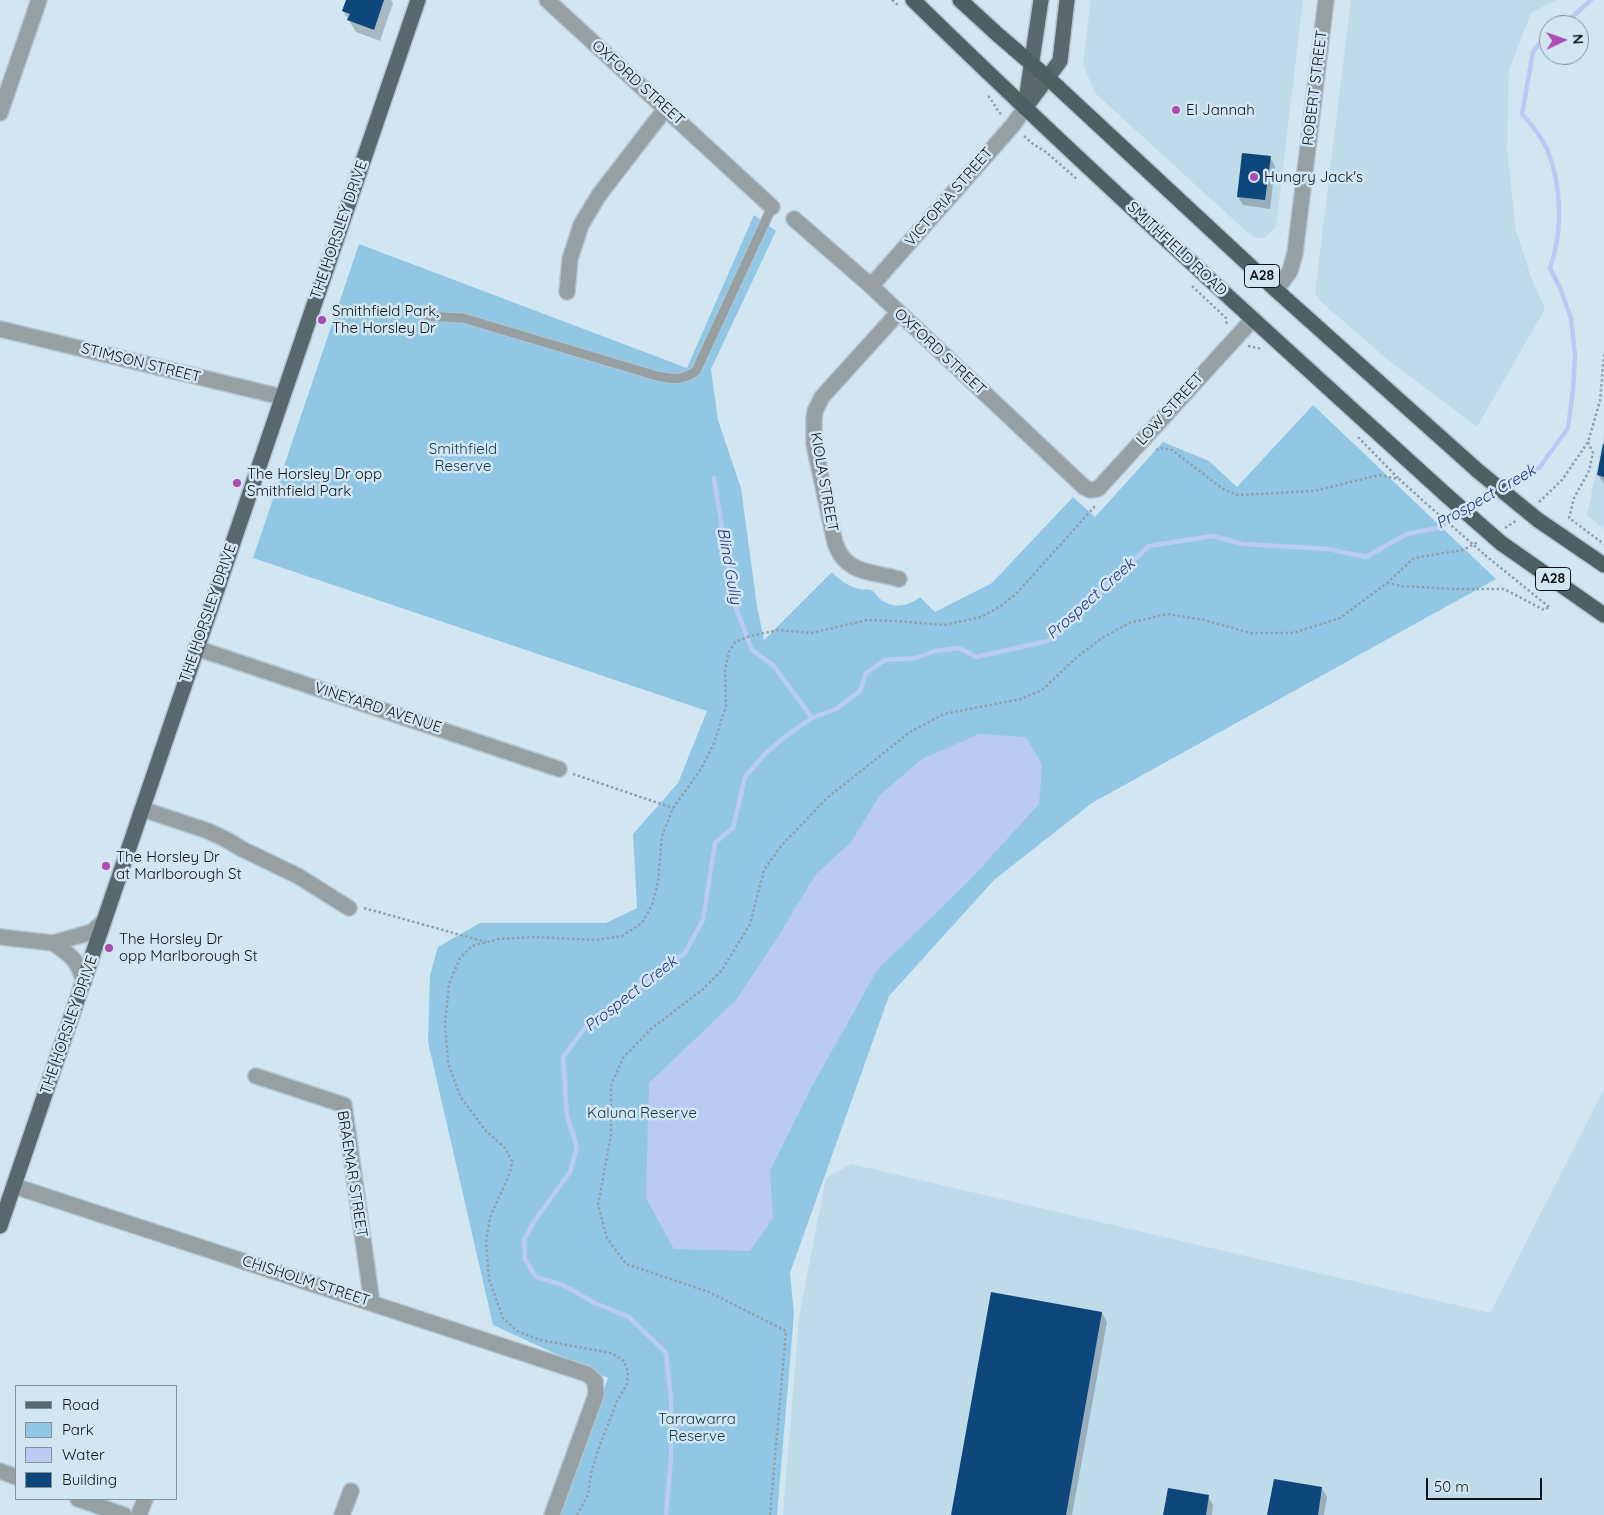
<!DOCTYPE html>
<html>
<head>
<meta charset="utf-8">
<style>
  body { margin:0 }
  #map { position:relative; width:1604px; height:1515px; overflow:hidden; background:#d2e6f1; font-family:Quicksand,sans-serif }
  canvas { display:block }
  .legend { position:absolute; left:15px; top:1385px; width:162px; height:115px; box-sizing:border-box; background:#d2e6f1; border:1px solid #83929a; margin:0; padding:6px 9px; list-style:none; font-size:15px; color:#0d1418 }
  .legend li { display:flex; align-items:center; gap:10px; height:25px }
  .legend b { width:25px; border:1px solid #83929a }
  .north { position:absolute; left:1539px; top:15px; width:50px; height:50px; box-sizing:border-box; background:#d2e6f1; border:1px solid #83929a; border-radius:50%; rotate:87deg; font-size:14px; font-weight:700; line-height:20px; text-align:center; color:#0d1418 }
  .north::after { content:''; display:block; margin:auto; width:18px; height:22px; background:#ac4bb3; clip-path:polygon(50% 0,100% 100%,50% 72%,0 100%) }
  .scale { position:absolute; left:1426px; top:1478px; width:116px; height:22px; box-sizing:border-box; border:2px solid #0d1418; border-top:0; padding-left:6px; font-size:15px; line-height:18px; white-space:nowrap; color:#0d1418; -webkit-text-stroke:4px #d2e6f1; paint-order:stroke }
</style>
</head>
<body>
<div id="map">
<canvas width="1604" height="1515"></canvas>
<ul class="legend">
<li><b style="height:6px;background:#58696e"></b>Road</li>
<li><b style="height:14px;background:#91c7e5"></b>Park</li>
<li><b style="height:14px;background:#bbcaf5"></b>Water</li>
<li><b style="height:14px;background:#0e477b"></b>Building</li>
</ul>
<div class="north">N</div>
<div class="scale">50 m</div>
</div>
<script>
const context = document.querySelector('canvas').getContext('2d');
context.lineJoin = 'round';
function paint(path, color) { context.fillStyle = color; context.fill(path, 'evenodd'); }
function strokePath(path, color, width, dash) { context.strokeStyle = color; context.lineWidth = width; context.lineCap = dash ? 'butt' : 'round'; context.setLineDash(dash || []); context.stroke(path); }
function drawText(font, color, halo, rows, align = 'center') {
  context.font = font + ' Quicksand,sans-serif'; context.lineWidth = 5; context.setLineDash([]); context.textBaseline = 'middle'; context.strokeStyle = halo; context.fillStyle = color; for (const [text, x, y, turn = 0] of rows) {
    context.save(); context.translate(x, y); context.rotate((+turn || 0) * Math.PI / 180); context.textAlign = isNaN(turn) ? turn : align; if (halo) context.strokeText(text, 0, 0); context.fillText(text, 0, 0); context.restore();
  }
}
paint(new Path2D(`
  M 1091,0 L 1303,0 L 1276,227 L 1264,238 L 1256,238 L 1247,232 L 1095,93 L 1083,64 Z
  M 1351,0 L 1556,0 L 1531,13 L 1509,70 L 1507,149 L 1516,231 L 1531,277 L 1545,309 L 1477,427 L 1388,360 L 1320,301 L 1315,293 Z
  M 1604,434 L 1604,529 L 1587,515 Z
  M 1604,1089 L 1604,1515 L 783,1515 L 799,1317 L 826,1178 L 851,1164 L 1490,1313 Z`), '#bfdae9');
paint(new Path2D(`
  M 754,215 L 776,231 L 711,369 L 718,420 L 741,488 L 757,606 L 764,640 L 832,572 C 839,580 848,586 859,589 C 863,590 867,589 871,590 C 876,593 878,598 883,601 C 895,609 909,606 920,597 L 935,612 L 992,583 L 1073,497 L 1095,517 L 1163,442 L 1209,461 L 1237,487 L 1313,405 L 1496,579 L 1092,803 L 994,880 L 889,996 L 790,1273 L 794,1314 L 777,1515 L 558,1515 L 608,1378 L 493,1325 L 428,1042 L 430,975 L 438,947 L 480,923 L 606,923 L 637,908 L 633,834 L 678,783 L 707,711 L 253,558 L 359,244 L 687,368 Z`), '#91c7e5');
paint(new Path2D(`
  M 979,734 L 1026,737 L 1042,765 L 1039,804 L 968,882 L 878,969 L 811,1088 L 770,1171 L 773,1218 L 750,1251 L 674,1249 L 646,1198 L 649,1083 L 736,1000 L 779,935 L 816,874 L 851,842 L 880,795 L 922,759 Z`), '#bbcaf5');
paint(new Path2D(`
  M 348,0 L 391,0 L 393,3 L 380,41 L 356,32 L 343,11 Z
  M 1270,158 L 1275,166 L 1270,209 L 1243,205 L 1238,197 Z
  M 1604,446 L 1604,484 L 1598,475 Z
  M 1102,1313 L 1107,1322 L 1072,1515 L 952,1515 Z
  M 1322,1488 L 1327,1497 L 1324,1515 L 1269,1515 Z
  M 1208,1496 L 1213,1505 L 1212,1515 L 1165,1515 Z`), '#0003');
strokePath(new Path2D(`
  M 1559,25 L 1570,19 L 1591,0
  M 714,478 L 734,603 L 752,650 L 773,665 L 812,718
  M 666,1515 L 671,1458 L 671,1400 L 666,1353 L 629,1317 L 595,1303 L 563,1285 L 536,1277 L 525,1259 L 524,1240 L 535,1220 L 570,1172 L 577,1147 L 567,1116 L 563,1057 L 586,1026 L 618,1006 L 652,976 L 685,953 L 703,920 L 715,843 L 733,828 L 745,777 L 766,753 L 786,736 L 812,718 L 836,709 L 860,691 L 866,673 L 885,660 L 916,658 L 935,651 L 959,648 L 976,657 L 1048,641 L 1069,625 L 1109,583 L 1149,546 L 1212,536 L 1243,544 L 1328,549 L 1366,557 L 1407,534 L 1438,528 L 1539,468 L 1568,428 L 1573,390 L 1575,356 L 1571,318 L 1560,288 L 1550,268 C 1563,231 1562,186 1547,149 C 1541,136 1532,125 1522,114 L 1533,52 L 1549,30`), '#bbcaf5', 4.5);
paint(new Path2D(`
  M 346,0 L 384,0 L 374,30 L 347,20 L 350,14 L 342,11 Z
  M 1242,153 L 1271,156 L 1265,200 L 1237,197 Z
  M 1603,444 L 1604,444 L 1604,477 L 1597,475 Z
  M 991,1292 L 1102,1312 L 1066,1515 L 951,1515 Z
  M 1274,1479 L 1322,1487 L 1318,1515 L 1267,1515 Z
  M 1168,1488 L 1209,1495 L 1206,1515 L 1163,1515 Z`), '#0e477b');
const service = new Path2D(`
  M 426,316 L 463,318 L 657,376 C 673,379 682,381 696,371 L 772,207`);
const minor = new Path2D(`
  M 547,0 L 772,207
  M 0,113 L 39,0
  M 794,219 L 871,286 L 1084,487 L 1090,490 L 1098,489 L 1253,319
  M 871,286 L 1013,125 L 1025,108
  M 1276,290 L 1290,271 L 1295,253 L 1326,0
  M 567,292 L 570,259 L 581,225 L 599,195 L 666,108
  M 898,313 L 822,397 L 815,411 L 814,419 L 814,444 L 835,543 C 846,575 872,571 899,579
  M 0,329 L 282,397
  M 196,648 L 559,769
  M 142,809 L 208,831 L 227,840 L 242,849 L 298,876 L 349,908
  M 0,937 L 53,943 L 92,932 L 104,921
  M 53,943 C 71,955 78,960 84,982
  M 256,1076 L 344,1105 L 372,1303
  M 14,1186 L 587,1374 L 595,1381 L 596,1395 L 552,1515
  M 0,1471 L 16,1477
  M 78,1499 L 124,1515
  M 139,1515 L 145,1499
  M 342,1515 L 351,1491`);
const primary = new Path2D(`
  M 1025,107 L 1041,0
  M 1025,108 L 1060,61 L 1067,0
  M 0,1226 L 418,0`);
const trunk = new Path2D(`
  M 913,0 C 1086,169 1266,331 1445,494
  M 960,0 L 997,34 L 1048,78 L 1276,290 L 1478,471
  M 1538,520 L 1604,565
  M 1501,543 L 1604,615`);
strokePath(service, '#b2c4ce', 11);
strokePath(minor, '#b2c4ce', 18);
strokePath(primary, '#b2c4ce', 18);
strokePath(trunk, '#b2c4ce', 18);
strokePath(new Path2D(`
  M 892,0 L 898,5
  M 988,96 C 994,102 996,110 1002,115
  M 1024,136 L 1033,144 L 1046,152 L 1078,180
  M 1192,286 L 1226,318 L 1227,326
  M 1248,346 L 1262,349
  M 1358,437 L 1398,478
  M 1588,442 L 1593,453 L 1589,471 L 1574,498 L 1569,518 L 1604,544
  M 1156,450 L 1161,448 L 1172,450 L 1223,489 L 1238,495 L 1314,491 L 1379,475 L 1399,479 L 1429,506
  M 1539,502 L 1562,480 L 1588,442 L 1600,401 L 1604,354
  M 1505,528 L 1517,520
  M 1485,555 L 1549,607
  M 1387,583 L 1402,586 L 1454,589 L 1504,589 L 1544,610 L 1549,607
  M 573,774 L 673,808
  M 364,908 L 486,942
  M 577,1515 L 588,1495 L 591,1474 L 598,1450 L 617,1401 L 627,1384 L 628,1372 L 624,1361 L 611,1353 L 540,1340 L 517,1331 L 503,1318 L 489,1279 L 486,1242 L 490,1217 L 510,1173 L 512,1161 L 505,1148 L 486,1131 L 460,1096 L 448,1063 L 445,1024 L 449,984 L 460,958 L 472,946 L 499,939 L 536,937 L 596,940 L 622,936 L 642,923 L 652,905 L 658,882 L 662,836 L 673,808 L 701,769 L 714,743 L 726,706 L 725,669 L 729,652 L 735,642 L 750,636 L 779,630 L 811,633 L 867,620 L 897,621 L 944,625 L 981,617 L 1001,606 L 1017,593 L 1095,506
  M 770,1515 L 786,1331 L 709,1292 L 626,1264 L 607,1238 L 598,1205 L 611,1135 L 611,1085 L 623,1058 L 651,1029 L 703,989 L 722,970 L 750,924 L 764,870 L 781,846 L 827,798 L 910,732 L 944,714 L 1021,699 L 1042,690 L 1077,657 L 1102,638 L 1129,623 L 1167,614 L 1204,620 L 1251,633 L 1293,633 L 1340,618 L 1387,583 L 1414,558 L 1463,550 L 1478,542`), '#90a0a9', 2.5, [2.5, 2.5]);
strokePath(service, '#96a0a3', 9);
strokePath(minor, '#96a0a3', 15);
strokePath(primary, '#58696e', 15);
strokePath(trunk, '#4d6064', 15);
const trunkBridge = new Path2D(`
  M 1478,471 L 1538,520
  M 1445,494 L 1501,543`);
strokePath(trunkBridge, '#b2c4ce', 18, []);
strokePath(new Path2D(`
  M 1429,506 L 1485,555`), '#90a0a9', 2.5, [2.5, 2.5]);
strokePath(trunkBridge, '#4d6064', 15);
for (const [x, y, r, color] of [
  [1176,110,5,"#ac4bb3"],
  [1254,177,5,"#ac4bb3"],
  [322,320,5,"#ac4bb3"],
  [237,483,5,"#ac4bb3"],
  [106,866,5,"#ac4bb3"],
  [109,948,5,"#ac4bb3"]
]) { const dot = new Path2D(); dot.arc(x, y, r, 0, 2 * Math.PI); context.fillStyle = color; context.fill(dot); strokePath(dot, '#d2e6f1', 2); }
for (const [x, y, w] of [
  [1262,276,35],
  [1553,579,35]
]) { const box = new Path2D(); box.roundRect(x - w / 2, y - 11.5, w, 23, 4); context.fillStyle = '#d2e6f1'; context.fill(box); strokePath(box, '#0d1418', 1); }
drawText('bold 14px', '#0d1418', null, [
  ["A28",1262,276],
  ["A28",1553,579]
]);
drawText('15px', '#0d1418', '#d2e6f1', [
  ["OXFORD STREET",638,83,42],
  ["ROBERT STREET",1315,88,-83],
  ["VICTORIA STREET",949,197,-49],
  ["THE HORSLEY DRIVE",339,230,-71],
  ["SMITHFIELD ROAD",1177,249,43],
  ["OXFORD STREET",940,352,43],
  ["STIMSON STREET",141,363,14],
  ["LOW STREET",1170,409,-48],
  ["KIOLA STREET",824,482,80],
  ["THE HORSLEY DRIVE",208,613,-71],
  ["VINEYARD AVENUE",378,708,18],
  ["THE HORSLEY DRIVE",69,1025,-71],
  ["BRAEMAR STREET",352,1174,81],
  ["CHISHOLM STREET",306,1281,18]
]);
drawText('15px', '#0d1418', '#d2e6f1', [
  ["El Jannah",1186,110],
  ["Hungry Jack's",1264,177],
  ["Smithfield Park,",332,311],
  ["The Horsley Dr",332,328],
  ["The Horsley Dr opp",247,474],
  ["Smithfield Park",247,491],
  ["The Horsley Dr",116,857],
  ["at Marlborough St",116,874],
  ["The Horsley Dr",119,939],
  ["opp Marlborough St",119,956]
], 'left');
drawText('15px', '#13394c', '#d2e6f1', [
  ["Smithfield",463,449],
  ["Reserve",463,466],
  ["Kaluna Reserve",642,1113],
  ["Tarrawarra",697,1419],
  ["Reserve",697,1436]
]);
drawText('italic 16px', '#243484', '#d2e6f1', [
  ["Prospect Creek",1486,497,-30],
  ["Blind Gully",729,566,80],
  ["Prospect Creek",1091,599,-42],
  ["Prospect Creek",631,994,-38]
]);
</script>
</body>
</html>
